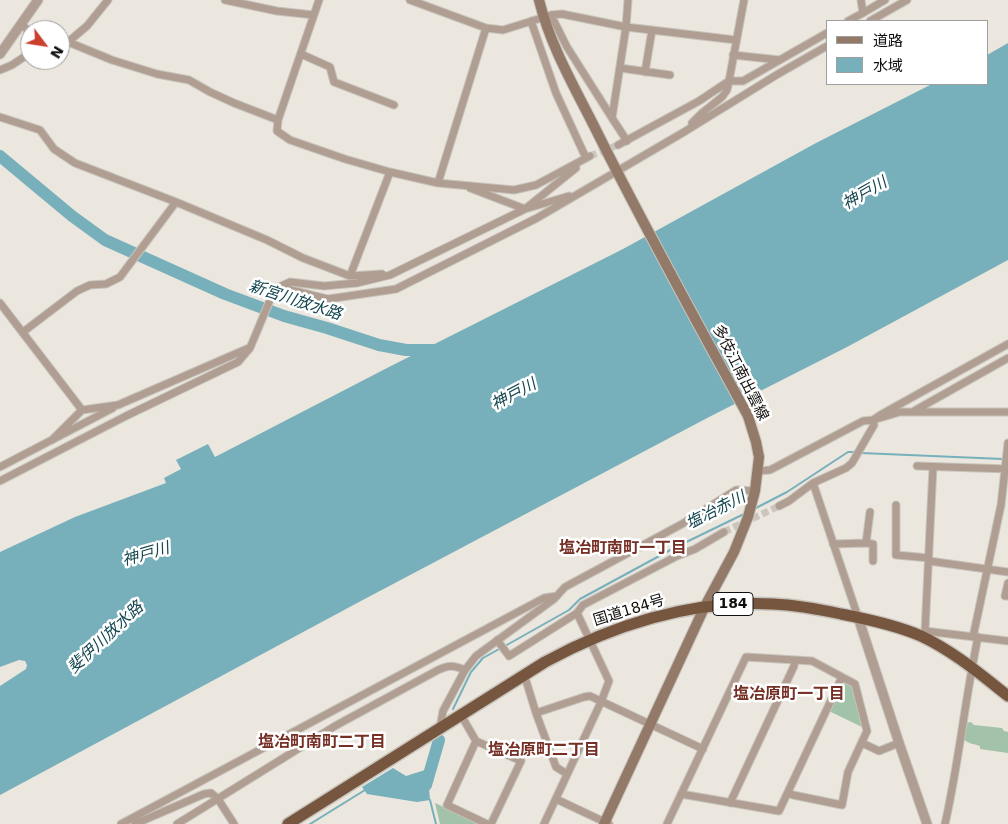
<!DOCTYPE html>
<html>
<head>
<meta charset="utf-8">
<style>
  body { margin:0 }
  #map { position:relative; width:1008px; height:824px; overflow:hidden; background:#ebe6de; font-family:"DejaVu Sans","Noto Sans JP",sans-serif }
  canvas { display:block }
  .legend { position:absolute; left:826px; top:20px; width:162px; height:65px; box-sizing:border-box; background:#fff; border:1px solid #a09f9f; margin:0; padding:6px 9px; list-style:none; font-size:15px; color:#12100e }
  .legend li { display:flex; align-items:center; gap:10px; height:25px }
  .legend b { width:25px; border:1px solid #a09f9f }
  .north { position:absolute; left:20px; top:20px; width:50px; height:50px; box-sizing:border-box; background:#fff; border:1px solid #a09f9f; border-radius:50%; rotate:121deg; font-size:14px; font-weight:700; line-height:20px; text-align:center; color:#12100e }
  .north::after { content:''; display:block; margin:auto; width:18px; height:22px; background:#cb3f2d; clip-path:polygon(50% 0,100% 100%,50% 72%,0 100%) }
</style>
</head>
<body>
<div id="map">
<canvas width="1008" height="824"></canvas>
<ul class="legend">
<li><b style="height:6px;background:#937a68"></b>道路</li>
<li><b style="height:14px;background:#77b0bb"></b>水域</li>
</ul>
<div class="north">N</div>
</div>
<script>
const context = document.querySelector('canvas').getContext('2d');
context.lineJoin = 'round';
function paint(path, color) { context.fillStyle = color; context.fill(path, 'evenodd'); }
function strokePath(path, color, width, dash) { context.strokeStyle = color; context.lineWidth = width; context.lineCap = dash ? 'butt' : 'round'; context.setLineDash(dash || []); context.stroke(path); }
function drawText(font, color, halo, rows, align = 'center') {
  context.font = font + ' "DejaVu Sans","Noto Sans JP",sans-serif'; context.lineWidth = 5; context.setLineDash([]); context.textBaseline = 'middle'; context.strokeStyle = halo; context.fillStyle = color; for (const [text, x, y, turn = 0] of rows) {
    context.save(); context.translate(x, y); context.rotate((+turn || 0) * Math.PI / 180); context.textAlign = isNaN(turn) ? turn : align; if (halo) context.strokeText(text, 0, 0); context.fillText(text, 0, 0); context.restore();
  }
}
paint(new Path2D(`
  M 845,682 L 854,686 L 864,728 L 829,711 L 842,683 Z
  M 971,722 L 974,725 L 1002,728 L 1004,731 L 1008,732 L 1008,753 L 980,749 L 980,746 C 973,744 967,743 962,738 L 965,723 Z
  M 435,803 L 480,824 L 440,824 Z`), '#a2c2a9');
paint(new Path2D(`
  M 1008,43 L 1008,260 L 847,347 L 711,416 L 359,602 L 0,795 L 0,686 L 26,669 L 27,665 L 25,661 L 19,660 L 0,667 L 0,552 L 75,517 L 166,483 L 164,478 L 181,469 L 176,460 L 208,444 L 215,457 L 389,367 L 623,249 L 816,143 L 932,84 L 987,84 L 987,55 Z
  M 393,768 L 406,776 L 425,770 L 433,771 L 429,788 L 430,800 L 417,802 L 367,794 L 362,787 Z`), '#77b0bb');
strokePath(new Path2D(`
  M 861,453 L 1003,459
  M 754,509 L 787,492 L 848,452 L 856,452
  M 505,646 L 569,610 L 580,599 L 674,548 L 746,513
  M 453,709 L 471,672 L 483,658 L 501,648
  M 430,800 L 436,824
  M 310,824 L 365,790`), '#77b0bb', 2);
strokePath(new Path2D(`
  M 0,156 L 72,216 L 105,240 L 225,294 L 284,316 L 327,328 L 379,345 L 406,350 L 437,350
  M 426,785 L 439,740`), '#77b0bb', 12);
strokePath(new Path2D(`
  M 590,156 L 618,145
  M 724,532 L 779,506`), '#cac6bf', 7, [7, 3.5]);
const minor = new Path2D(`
  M 225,0 L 277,11 L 314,15
  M 319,0 L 278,120 L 277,131 L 290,140 L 345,159 L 390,172 L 438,183 L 514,190 L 536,185 L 590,156
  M 410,0 L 486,28 L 503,30 L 551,15 L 562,14 L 626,27 L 736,40
  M 863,13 L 885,0
  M 551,15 L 567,47 L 612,118
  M 531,21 L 556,93 L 586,158
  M 848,21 L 863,13 L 861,0
  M 870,21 L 907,0
  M 21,23 L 30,33
  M 60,40 L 68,42 L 87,26 L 108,0
  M 68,42 L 112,60 L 157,74 L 189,80 L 210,92 L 234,103 L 278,120
  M 301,54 L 330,67 L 334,82 L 394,105
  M 733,55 L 780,60
  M 620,68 L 670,75
  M 0,70 L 12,65 L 30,53
  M 645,72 L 652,30
  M 0,117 L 40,130 L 54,149 L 75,163 L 176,202 L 267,240 L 303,258 L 350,276 L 390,172
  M 692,123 L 702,113 L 722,97 L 727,90 L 729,81 L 744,0
  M 627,141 L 612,118 L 626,27 L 628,0
  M 618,145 L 699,101 L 729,81 L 743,81 L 827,33
  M 438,183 L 486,28
  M 470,188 L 525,209 L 576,168
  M 350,276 L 382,274
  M 279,287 L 290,282 L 324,286 L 357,283 L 390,275 L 525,209 L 569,196
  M 0,303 L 82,410
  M 23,332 L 77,291 L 90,285 L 106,284 L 120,277 L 176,202
  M 914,411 L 1008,358
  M 52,440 L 82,410 L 118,405 L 249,348
  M 917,466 L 1008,469
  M 0,467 L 113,408
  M 758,471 L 770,470 L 863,421 L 873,420 L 900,412 L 1008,412
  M 0,481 L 126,416 L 238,362 L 250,348 L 273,293 L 279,287 L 328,299 L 396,289 L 537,218 L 684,132 L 778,74 L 827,46
  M 813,483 L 858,617
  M 896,505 L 896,555 L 929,558
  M 779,506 L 789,501 L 813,483 L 846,468 L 852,463 L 874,425 L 873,420 L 882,414 L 1008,344
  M 866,543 L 873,544 L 873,561
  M 833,544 L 866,543 L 870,512
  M 929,561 L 1008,572
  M 1008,583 L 1005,596 L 1008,596
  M 925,631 L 933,467
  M 923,634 L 925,631 L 1008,641
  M 973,637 L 1001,505 L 1008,443
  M 497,640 L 509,656 L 566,620 L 577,613 L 583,605 L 677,556 L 695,549 L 724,532
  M 524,674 L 536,713 L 556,767 L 567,774
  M 536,713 L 584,697 L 590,696 L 703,749
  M 461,715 L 476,741 L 521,761 L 491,824
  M 440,728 L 443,711 L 465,670 L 476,656 L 554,599 L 565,587 L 682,524 L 736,490 L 755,491
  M 476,741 L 447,805 L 487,824
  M 862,743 L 879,751 L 899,743
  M 681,794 L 779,811 L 842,677
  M 556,799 L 609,824
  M 730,803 L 794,666 L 795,660
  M 121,824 L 544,598 L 557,596
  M 135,824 L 204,794 L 211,793 L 218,799 L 234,824
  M 177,824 L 335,726 L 438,670 C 449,665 453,665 465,670
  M 544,824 L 601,702 L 609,681 L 577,613
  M 667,824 L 746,657 L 812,661 L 855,684 L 867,731 L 848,772 L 842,805 L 793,795 L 788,793
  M 945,824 C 959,762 965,699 978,637`);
const tertiary = new Path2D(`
  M 0,54 L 38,0
  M 858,617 L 899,743 L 927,824`);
const secondary = new Path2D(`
  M 539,0 C 551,49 578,93 600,138 C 647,232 698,324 748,416 L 756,442 L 759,457 L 755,491 L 748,517 L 734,552 L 705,606 L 604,824`);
const trunk = new Path2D(`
  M 288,824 L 545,662 C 615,624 693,600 773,604 C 796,605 818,609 841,614 C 867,619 896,625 921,636 C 953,651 980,674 1008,696`);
strokePath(minor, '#c8c4bd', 9);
strokePath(tertiary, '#c8c4bd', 11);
strokePath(secondary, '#c8c4bd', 12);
strokePath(trunk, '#c8c4bd', 14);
strokePath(minor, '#af9e91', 7);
strokePath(tertiary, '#af9e91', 9);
strokePath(secondary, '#937a68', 10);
strokePath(trunk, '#76563e', 11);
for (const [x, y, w] of [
  [733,604,40]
]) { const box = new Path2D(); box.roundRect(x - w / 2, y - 11.5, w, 23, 4); context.fillStyle = '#fff'; context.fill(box); strokePath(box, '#12100e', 1); }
drawText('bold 14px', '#12100e', null, [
  ["184",733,604]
]);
drawText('15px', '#12100e', '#fff', [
  ["多伎江南出雲線",740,373,63],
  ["国道184号",629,611,-17]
]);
drawText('italic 16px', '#13464f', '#fff', [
  ["神戸川",865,194,-30],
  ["新宮川放水路",295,301,18],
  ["神戸川",514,395,-28],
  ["塩冶赤川",716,511,-27],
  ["神戸川",146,555,-16],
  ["斐伊川放水路",106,638,-43]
]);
drawText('bold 16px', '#752f25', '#fff', [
  ["塩冶町南町一丁目",623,549],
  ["塩冶原町一丁目",789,695],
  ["塩冶町南町二丁目",322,743],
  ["塩冶原町二丁目",544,751]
]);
</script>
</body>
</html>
